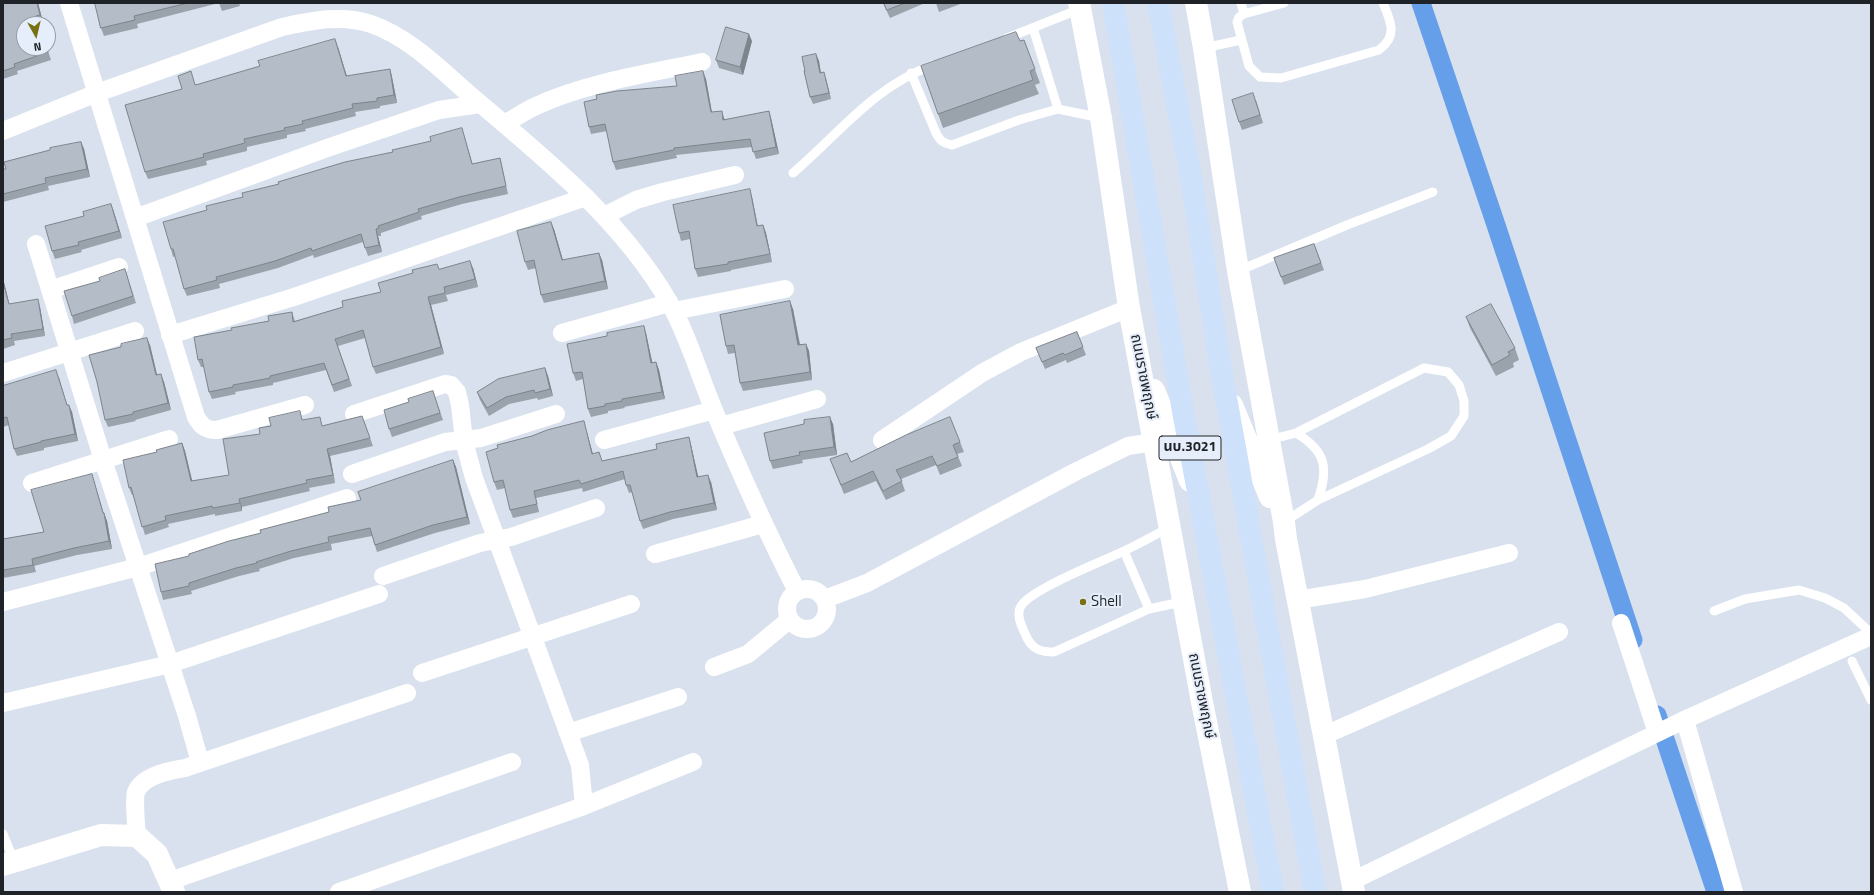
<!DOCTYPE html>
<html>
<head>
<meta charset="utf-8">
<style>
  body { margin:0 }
  #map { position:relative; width:1874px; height:895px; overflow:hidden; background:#d8e1ed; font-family:"Titillium Web",sans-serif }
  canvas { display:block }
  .frame { position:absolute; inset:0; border:4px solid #1f2226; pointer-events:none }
  .north { position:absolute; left:16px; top:16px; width:40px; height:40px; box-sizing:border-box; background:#e5eefa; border:1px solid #969ca5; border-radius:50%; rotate:172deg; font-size:11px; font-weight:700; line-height:16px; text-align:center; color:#1f2226 }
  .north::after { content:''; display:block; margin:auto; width:14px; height:18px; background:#787113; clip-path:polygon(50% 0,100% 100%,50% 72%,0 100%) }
</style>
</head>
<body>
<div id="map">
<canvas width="1874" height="895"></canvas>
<div class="frame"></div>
<div class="north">N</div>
</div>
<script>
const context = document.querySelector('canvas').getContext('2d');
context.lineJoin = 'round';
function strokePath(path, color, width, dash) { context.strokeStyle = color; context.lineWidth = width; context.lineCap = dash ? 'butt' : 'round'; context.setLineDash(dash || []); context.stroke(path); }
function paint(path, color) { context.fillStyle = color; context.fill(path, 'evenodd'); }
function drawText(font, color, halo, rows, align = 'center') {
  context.font = font + ' "Titillium Web","Noto Sans Thai",sans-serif'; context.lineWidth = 4; context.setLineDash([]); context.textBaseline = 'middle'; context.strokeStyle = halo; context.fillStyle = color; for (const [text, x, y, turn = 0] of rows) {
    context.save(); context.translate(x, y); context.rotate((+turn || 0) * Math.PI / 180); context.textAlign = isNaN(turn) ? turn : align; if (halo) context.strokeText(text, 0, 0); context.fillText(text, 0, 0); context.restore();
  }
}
strokePath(new Path2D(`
  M 1421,3 L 1496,225 L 1633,640
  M 1657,715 L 1716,892`), '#669fe9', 19);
strokePath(new Path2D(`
  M 1241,3 L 1244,14
  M 1284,3 L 1244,14 L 1239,17 L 1237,22 L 1249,66 L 1260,77 L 1281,78 L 1379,50 C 1398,36 1391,22 1383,3
  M 1033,28 L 1058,109
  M 1007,38 L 1080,9
  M 1204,48 L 1241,40
  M 911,73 L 936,133 C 940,141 943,143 952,145 L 1019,120 L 1058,109 L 1101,118
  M 793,173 C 840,133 873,87 933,65
  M 1238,271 L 1347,225 L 1433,192
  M 1296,433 C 1326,451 1329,468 1318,500
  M 1269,440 L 1296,433 L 1424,368 L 1448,372 L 1459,385 L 1464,401 L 1464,416 L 1451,436 L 1428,449 L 1318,500 L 1284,522
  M 1170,527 C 1155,535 1139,544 1124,551 C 1103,561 1031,589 1021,606 C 1015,615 1023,629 1027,638 C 1033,650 1042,652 1054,652 L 1149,609 L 1172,604 L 1184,607
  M 1124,551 L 1149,609
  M 1714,611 L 1745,599 L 1799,590 L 1825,598 L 1844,608 L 1871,633
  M 1852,661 L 1871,700
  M 3,834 L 14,861`), '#fff', 9);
strokePath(new Path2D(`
  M 69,3 L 196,417 C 202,427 206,430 217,430 L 305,405
  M 504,124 C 515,118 525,111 536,106 C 588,82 647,74 702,62
  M 3,131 L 97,93 L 282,27 C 311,21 341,14 371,24 C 409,37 440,69 470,95 C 543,157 620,218 669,302 C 687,333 699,374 713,408 C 739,470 766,531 797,591
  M 604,216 L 636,200 L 663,192 L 735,175
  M 135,218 L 330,147 L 439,110 L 480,104
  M 36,244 L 103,460 L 187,716 L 200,762
  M 50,290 L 119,267
  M 674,311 L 785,289
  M 562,333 L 669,303
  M 170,335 L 294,297 L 586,197
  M 3,373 L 135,331
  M 354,414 L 445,384 L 451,385 L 457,392 L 460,405 L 464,441 L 474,478 L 580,765 L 584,806
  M 721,426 L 817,399
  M 604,440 L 714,410
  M 882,440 L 982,373 L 1021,352 L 1129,308
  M 352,474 L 445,442 L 481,438 L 556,414
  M 32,483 L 169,439
  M 655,554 L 763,524
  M 383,576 L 480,543 L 511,537 L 596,508
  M787 609a20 20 0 1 1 40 0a20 20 0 1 1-40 0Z
  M 825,599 L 867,583 L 1075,472 L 1128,446 L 1154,442
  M 1297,600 L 1365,589 L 1509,553
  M 3,602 L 138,567 L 347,498
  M 1621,623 L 1657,733
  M 714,667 L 748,654 L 789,620
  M 422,673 L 631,604
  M 3,703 L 170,664 L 379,594
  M 1685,720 L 1734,892
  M 568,733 L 678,697
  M 1325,735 L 1559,632
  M 137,836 C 136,827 134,799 136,792 C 143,775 169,771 185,768 L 407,693
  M 170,881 L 512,762
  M 1352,881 L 1682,721 L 1871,636
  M 339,892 L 584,806 L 693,762`), '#fff', 18);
strokePath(new Path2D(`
  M 3,865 L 101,835 L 137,836 L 157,854 L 174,892`), '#fff', 22);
strokePath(new Path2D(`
  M 1079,3 L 1101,118 L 1129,308 L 1202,702 L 1240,892
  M 1196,3 L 1204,48 L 1238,271 L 1284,522 L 1286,539 L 1354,892
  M 1154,390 L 1190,481
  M 1232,405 L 1270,497`), '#fff', 22);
strokePath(new Path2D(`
  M 1113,3 L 1184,417 L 1273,892
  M 1158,3 L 1191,177 L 1221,370 L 1315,892`), '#cde1fb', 22);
paint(new Path2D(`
  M 3,3 L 38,3 L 43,22 L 39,23 L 51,60 L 17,71 L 18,74 L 3,79 Z
  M 95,3 L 239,3 L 240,6 L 222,11 L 219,3 L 137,24 L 138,28 L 104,36 L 101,28 Z
  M 883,3 L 925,3 L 890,18 Z
  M 936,3 L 963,3 L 939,12 Z
  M 1024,40 L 1040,83 L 1035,85 L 1039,94 L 943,128 L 921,66 Z
  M 752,41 L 743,75 L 719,68 L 716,60 Z
  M 338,47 L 347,76 L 390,69 L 392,77 L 397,103 L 380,106 L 380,108 L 355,112 L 356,116 L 305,129 L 306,131 L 287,135 L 287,138 L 247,147 L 247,151 L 206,161 L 207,165 L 148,179 L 145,172 L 182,89 L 196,85 Z
  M 816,54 L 819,61 L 821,73 L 826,79 L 831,99 L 813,104 L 810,97 Z
  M 706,79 L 712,112 L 724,118 L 725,120 L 769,111 L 771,118 L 779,154 L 756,159 L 752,147 L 676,155 L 677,158 L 616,170 L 613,162 L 607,131 L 591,134 L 589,127 L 677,86 Z
  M 1256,100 L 1263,123 L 1242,130 L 1239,122 Z
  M 464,135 L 472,164 L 500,158 L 502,166 L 508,194 L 462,204 L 421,216 L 422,219 L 381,233 L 381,236 L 378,236 L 382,252 L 368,256 L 363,242 L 314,258 L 313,255 L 278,268 L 219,284 L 220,288 L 187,296 L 184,289 L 176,256 L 173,257 L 171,249 L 207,210 L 279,184 L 393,152 Z
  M 81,142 L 84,149 L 90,177 L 48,186 L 49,190 L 3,202 L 3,169 L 6,169 L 50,150 Z
  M 752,197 L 758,226 L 763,225 L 766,233 L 772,262 L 731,270 L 731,271 L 698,277 L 695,269 L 690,239 L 681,241 L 679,233 Z
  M 111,204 L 122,238 L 81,250 L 82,252 L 55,259 L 52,251 L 84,216 Z
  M 554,229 L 563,260 L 602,260 L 608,289 L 544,303 L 541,295 L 536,268 L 528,270 L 525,262 Z
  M 1314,244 L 1324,270 L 1284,285 L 1274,258 Z
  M 473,268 L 478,287 L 446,295 L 448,301 L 431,305 L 444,354 L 376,374 L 373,367 L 365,338 L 338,346 L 352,386 L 334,392 L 326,370 L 273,383 L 273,385 L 235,392 L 236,394 L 212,399 L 209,392 L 204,367 L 201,367 L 198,360 L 232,330 L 269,321 L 292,312 L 295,321 L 343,307 L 439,269 Z
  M 125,269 L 136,303 L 74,324 L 72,316 L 100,281 Z
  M 3,278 L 9,304 L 40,307 L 45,336 L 14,341 L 15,345 L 3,349 Z
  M 793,309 L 800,344 L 806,344 L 809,351 L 812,380 L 743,391 L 740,383 L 735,353 L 728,354 L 726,346 Z
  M 1466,317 L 1515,348 L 1519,360 L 1513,363 L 1514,367 L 1496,376 L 1470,328 Z
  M 1077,332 L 1086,355 L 1067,363 L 1066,360 L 1045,369 L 1036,348 Z
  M 646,333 L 652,363 L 656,362 L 659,370 L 665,399 L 624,407 L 625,408 L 608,411 L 608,413 L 591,417 L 588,409 L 583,379 L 576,381 L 573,373 Z
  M 150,345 L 157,375 L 164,382 L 171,410 L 135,420 L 136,421 L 108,427 L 105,420 Z
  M 545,368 L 548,376 L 553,396 L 538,400 L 537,398 L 509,404 L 489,416 L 480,400 L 477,392 Z
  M 59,377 L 67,405 L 72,412 L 78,441 L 44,448 L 44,450 L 17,456 L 14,449 L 9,425 L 3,427 L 3,386 Z
  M 433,391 L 443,420 L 392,437 L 389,429 L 409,402 Z
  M 362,416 L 373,446 L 330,456 L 335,483 L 309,488 L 310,491 L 242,507 L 242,511 L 215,516 L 215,514 L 168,524 L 169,527 L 145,535 L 133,495 L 132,495 L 129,488 L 157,452 L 182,443 L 185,451 L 192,481 L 229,475 L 260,434 L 271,426 L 303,420 L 323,426 Z
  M 584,421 L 586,429 L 593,454 L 602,461 L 657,449 L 689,437 L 691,445 L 698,477 L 711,482 L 717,510 L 673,519 L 643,529 L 640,521 L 632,492 L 629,493 L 626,485 L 625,479 L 583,492 L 582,488 L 536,498 L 539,512 L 513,518 L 510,510 L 505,488 L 497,490 L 494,482 L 532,436 Z
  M 833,424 L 837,455 L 802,460 L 803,463 L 773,469 L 770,461 Z
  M 960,442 L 964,452 L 957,454 L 962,466 L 940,475 L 936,465 L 901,479 L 905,491 L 886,500 L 876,481 L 844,494 L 830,459 L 851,462 Z
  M 453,460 L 456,467 L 470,524 L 435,533 L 377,552 L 372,536 L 331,544 L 332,550 L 294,558 L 259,569 L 260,571 L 239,576 L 191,591 L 192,594 L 163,600 L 161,592 L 189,556 L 329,512 L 361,500 Z
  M 94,481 L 103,513 L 104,513 L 107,521 L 112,549 L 77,555 L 34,566 L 36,572 L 3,578 L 3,539 L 44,532 Z`), '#9aa2ab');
paint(new Path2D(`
  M 37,3 L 38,3 L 43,22 L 40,15 Z
  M 749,34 L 752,41 L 743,75 L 740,67 Z
  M 335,39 L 338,47 L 349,84 L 346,76 Z
  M 816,54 L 819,61 L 822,80 L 820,73 Z
  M 390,69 L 392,77 L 397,103 L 394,95 Z
  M 703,71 L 706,79 L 713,119 L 711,112 Z
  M 824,72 L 826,79 L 831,99 L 829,93 Z
  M 722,111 L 724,118 L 726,128 L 723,120 Z
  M 769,111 L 771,118 L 779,154 L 776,147 Z
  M 462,128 L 464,135 L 475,172 L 472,164 Z
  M 81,142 L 84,149 L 90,177 L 87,169 Z
  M 750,189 L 752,197 L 759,234 L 757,226 Z
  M 111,204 L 114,212 L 122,238 L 119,231 Z
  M 551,222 L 554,229 L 565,268 L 562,260 Z
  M 763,225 L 766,233 L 772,262 L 770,254 Z
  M 376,229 L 378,236 L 382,252 L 379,245 Z
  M 599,253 L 602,260 L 608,289 L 605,281 Z
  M 470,261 L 473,268 L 478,287 L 475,279 Z
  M 3,278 L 11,311 L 9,304 L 3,282 Z
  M 428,297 L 431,305 L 444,354 L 441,347 Z
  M 38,299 L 40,307 L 45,336 L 43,329 Z
  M 790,301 L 793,309 L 801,352 L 798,345 Z
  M 644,326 L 646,333 L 654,370 L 651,363 Z
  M 147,338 L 150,345 L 159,383 L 156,375 Z
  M 806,344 L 809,351 L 812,380 L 810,372 Z
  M 656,362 L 659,370 L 665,399 L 662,392 Z
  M 545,368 L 548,376 L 553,396 L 550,389 Z
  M 161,374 L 164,382 L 171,410 L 168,403 Z
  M 69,405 L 72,412 L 78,441 L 75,434 Z
  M 830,417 L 833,424 L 837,455 L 834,447 Z
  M 584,421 L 586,429 L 595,462 L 592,454 Z
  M 689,437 L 691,445 L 700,484 L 697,477 Z
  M 182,443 L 185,451 L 194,488 L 191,481 Z
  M 327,449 L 330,456 L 335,483 L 333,475 Z
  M 453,460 L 456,467 L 470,524 L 467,517 Z
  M 92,474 L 94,481 L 106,521 L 103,513 Z
  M 708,475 L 711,482 L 717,510 L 714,503 Z
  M 239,499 L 242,507 L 242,511 Z
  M 104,513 L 107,521 L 112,549 L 109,541 Z
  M 32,559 L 34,566 L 36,572 L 33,565 Z`), '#7d848b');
const building = new Path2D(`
  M 3,3 L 37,3 L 40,15 L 36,16 L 39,24 L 24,24 L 24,48 L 47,48 L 48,52 L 14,64 L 15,67 L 3,71 Z
  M 95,3 L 188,3 L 134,16 L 135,20 L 101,28 Z
  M 884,3 L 905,3 L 887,10 Z
  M 726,27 L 749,34 L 740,67 L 716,60 Z
  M 1016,32 L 1020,41 L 1024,40 L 1035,69 L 1030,71 L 1033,80 L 938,114 L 921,66 Z
  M 335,39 L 346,76 L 390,69 L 394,95 L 377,98 L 377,101 L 352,104 L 353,108 L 302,121 L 303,124 L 284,128 L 285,130 L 244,139 L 245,143 L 203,154 L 204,157 L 145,172 L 125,105 L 182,89 L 178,76 L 191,71 L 195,85 L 199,84 L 260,66 L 258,61 Z
  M 816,54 L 820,73 L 824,72 L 829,93 L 810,97 L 804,71 L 805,71 L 802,57 Z
  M 703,71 L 711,112 L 722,111 L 723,120 L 769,111 L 776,147 L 753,152 L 750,139 L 674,148 L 674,150 L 613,162 L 605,124 L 589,127 L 584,102 L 597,99 L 596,95 L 617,91 L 677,86 L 675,76 Z
  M 1253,93 L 1260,115 L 1239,122 L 1232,100 Z
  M 462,128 L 472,164 L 500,158 L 506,186 L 459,197 L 418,209 L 419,212 L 378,226 L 379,228 L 376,229 L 379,245 L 365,248 L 361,234 L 312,251 L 311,248 L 275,261 L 216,277 L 217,280 L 184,289 L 173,249 L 171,249 L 163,222 L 207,210 L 206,206 L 243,197 L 242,193 L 279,184 L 278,182 L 345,162 L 393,152 L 392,150 L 431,141 L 430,137 Z
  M 81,142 L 87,169 L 45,178 L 46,183 L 3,194 L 3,169 L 6,169 L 4,162 L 50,150 L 50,148 Z
  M 750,189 L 757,226 L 763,225 L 770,254 L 728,262 L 728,264 L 695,269 L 689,231 L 679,233 L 673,205 Z
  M 111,204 L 119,231 L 78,242 L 79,245 L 52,251 L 45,226 L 84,216 L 83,212 Z
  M 551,222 L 562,260 L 599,253 L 605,281 L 541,295 L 534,260 L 525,262 L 517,231 Z
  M 1314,244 L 1321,263 L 1281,277 L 1274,258 Z
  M 470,261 L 475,279 L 444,287 L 445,293 L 428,297 L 441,347 L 373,367 L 363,330 L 335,339 L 349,379 L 332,385 L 324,363 L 270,376 L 270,378 L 233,385 L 233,387 L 209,392 L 202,359 L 198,360 L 194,337 L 232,330 L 231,328 L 269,321 L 268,316 L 292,312 L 293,322 L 343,307 L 342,301 L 381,292 L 378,283 L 413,273 L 412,270 L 437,264 L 439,269 Z
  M 125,269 L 133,296 L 72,316 L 64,291 L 100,281 L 99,278 Z
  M 3,282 L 9,304 L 38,299 L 43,329 L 11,334 L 12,338 L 3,340 Z
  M 790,301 L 798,345 L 806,344 L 810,372 L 740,383 L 734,345 L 726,346 L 720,315 Z
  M 1491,304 L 1515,348 L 1508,352 L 1510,355 L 1492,365 L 1466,317 Z
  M 644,326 L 651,363 L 656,362 L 662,392 L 622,399 L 622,401 L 605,404 L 605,406 L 588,409 L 582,372 L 573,373 L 567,344 L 607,336 L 607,333 Z
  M 1077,332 L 1083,347 L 1065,355 L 1063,353 L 1042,362 L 1036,348 Z
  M 147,338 L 156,375 L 161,374 L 168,403 L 133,412 L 133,414 L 105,420 L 97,382 L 89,355 L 121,347 L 121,344 Z
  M 545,368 L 550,389 L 535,393 L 534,390 L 506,397 L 487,408 L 477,392 L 498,379 Z
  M 56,370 L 67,405 L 69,405 L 75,434 L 41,441 L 41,442 L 14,449 L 7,417 L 3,418 L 3,386 Z
  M 433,391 L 440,413 L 389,429 L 384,410 L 409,402 L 408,399 Z
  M 300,411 L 302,420 L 320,417 L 322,426 L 362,416 L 370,438 L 327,449 L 333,475 L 306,480 L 307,483 L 239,499 L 240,503 L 213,508 L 212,506 L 165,516 L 166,520 L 142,527 L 131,487 L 129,488 L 123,460 L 157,452 L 156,450 L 182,443 L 191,481 L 229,475 L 223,439 L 260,434 L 259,428 L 271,426 L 269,418 Z
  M 830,417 L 834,447 L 799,452 L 800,455 L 770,461 L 764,433 L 804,424 L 804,420 Z
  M 950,417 L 960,442 L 953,445 L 958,457 L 937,466 L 932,456 L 896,470 L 902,481 L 883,491 L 873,471 L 841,485 L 830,459 L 847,453 L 851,462 L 906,435 Z
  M 584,421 L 592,454 L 599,452 L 602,461 L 657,449 L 656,444 L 689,437 L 697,477 L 708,475 L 714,503 L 670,512 L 640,521 L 630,485 L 626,485 L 623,471 L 581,484 L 579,480 L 534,491 L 537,504 L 510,510 L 503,480 L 494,482 L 486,452 L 498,448 L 497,445 L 532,436 L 547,430 Z
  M 453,460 L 467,517 L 433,525 L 375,545 L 370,528 L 328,537 L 329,542 L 291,551 L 256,562 L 257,563 L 236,568 L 189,583 L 189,586 L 161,592 L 155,564 L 189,556 L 189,554 L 229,541 L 261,533 L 260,530 L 329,512 L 328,507 L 361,500 L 358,492 Z
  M 92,474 L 103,513 L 104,513 L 109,541 L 74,548 L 32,559 L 33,565 L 3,570 L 3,539 L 44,532 L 31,490 Z`);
paint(building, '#b3bcc7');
strokePath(building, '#7d848b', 1);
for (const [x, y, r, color] of [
  [1083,602,4,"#787113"]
]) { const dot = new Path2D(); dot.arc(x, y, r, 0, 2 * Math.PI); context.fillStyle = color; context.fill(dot); strokePath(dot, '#e5eefa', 1.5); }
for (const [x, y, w] of [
  [1190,448,62]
]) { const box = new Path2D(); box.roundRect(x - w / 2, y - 12, w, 24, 3); context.fillStyle = '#e5eefa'; context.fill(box); strokePath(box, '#1f2226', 1); }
drawText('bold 14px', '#1f2226', null, [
  ["นบ.3021",1190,448]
]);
drawText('15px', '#1f2226', '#e5eefa', [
  ["ถนนราชพฤกษ์",1143,377,79],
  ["ถนนราชพฤกษ์",1201,696,79]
]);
drawText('15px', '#1f2226', '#e5eefa', [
  ["Shell",1091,602]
], 'left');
</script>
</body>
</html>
